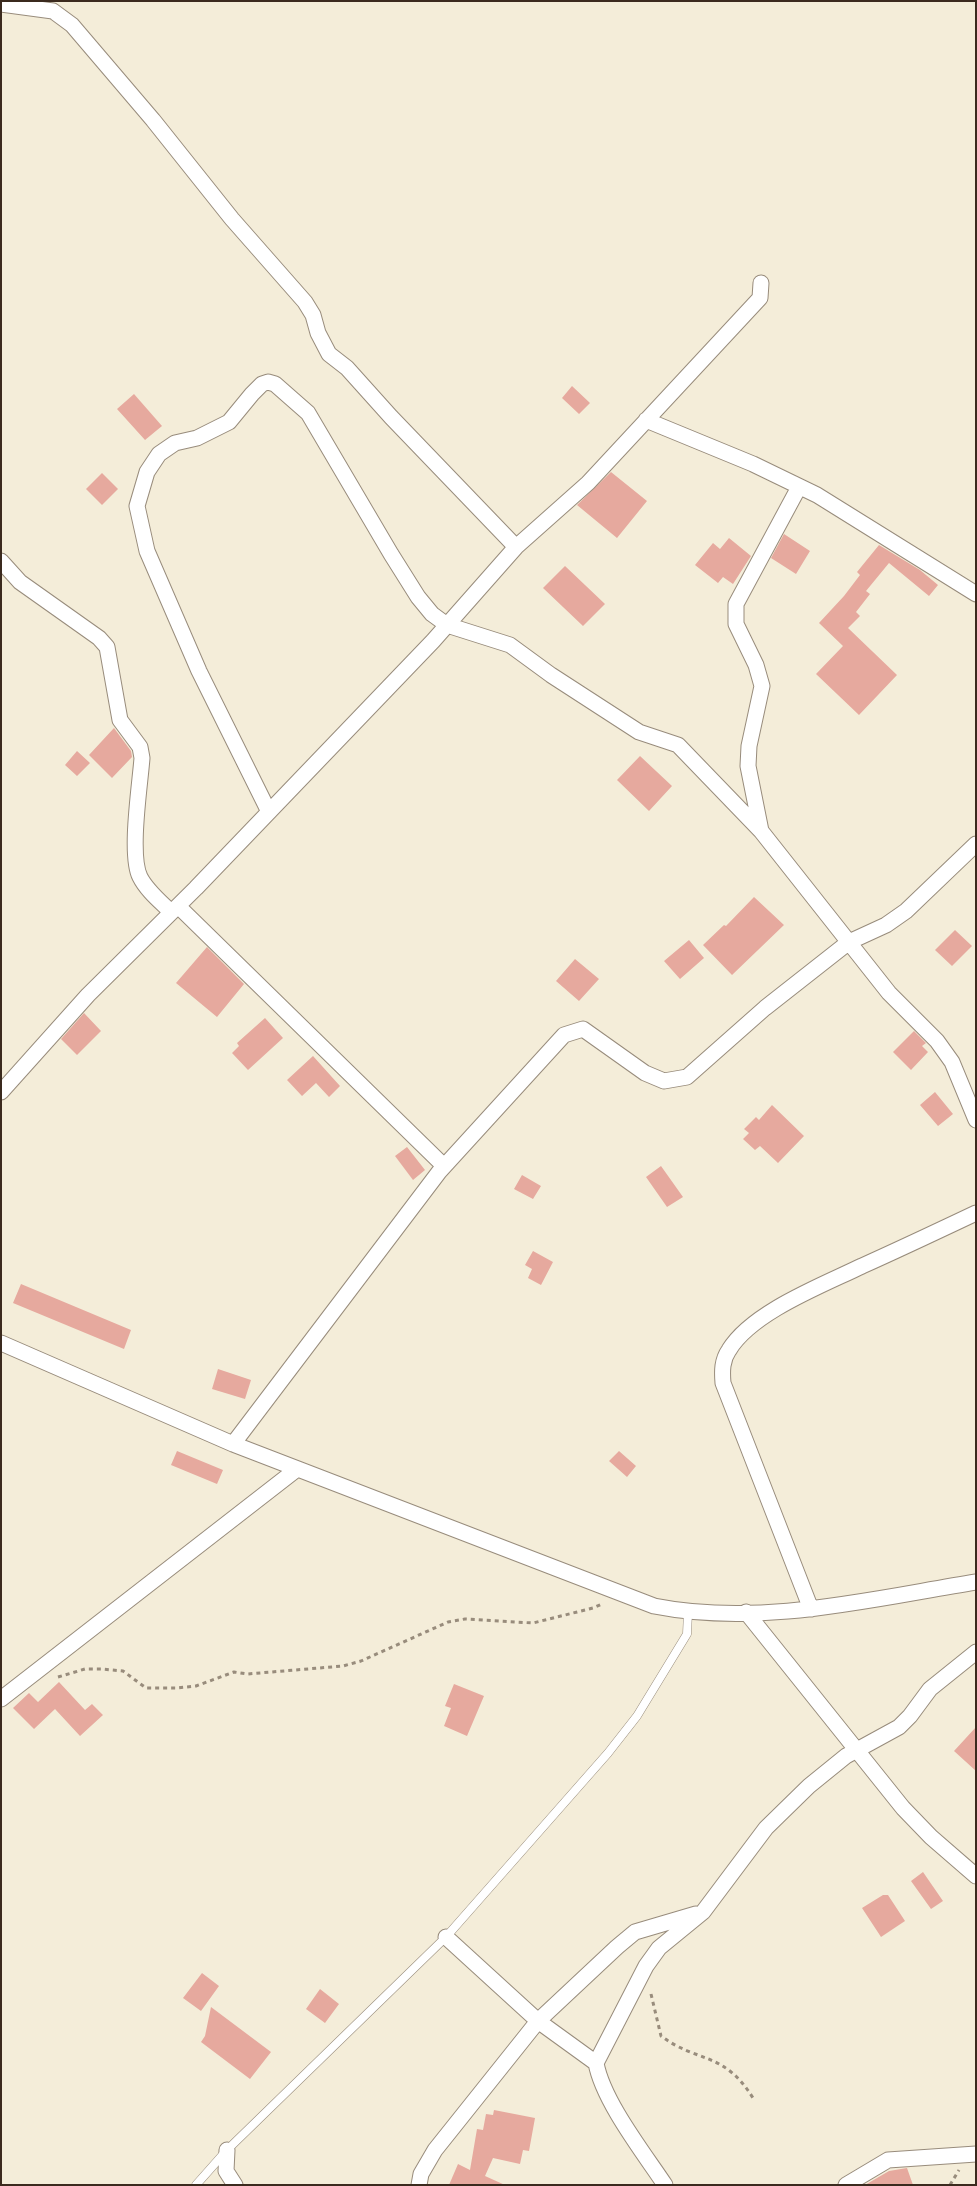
<!DOCTYPE html>
<html>
<head>
<meta charset="utf-8">
<style>
  body { margin:0 }
  #map { position:relative; width:977px; height:2186px; overflow:hidden; background:#f4edd9; font-family:Cardo,serif }
  canvas { display:block }
  .frame { position:absolute; inset:0; border:2px solid #3b2a1e; pointer-events:none }
</style>
</head>
<body>
<div id="map">
<canvas width="977" height="2186"></canvas>
<div class="frame"></div>
</div>
<script>
const context = document.querySelector('canvas').getContext('2d');
context.lineJoin = 'round';
function paint(path, color) { context.fillStyle = color; context.fill(path, 'evenodd'); }
function strokePath(path, color, width, dash) { context.strokeStyle = color; context.lineWidth = width; context.lineCap = dash ? 'butt' : 'round'; context.setLineDash(dash || []); context.stroke(path); }
paint(new Path2D(`
  M 572,386 L 590,403 L 579,414 L 562,398 Z
  M 134,394 L 162,426 L 145,440 L 117,409 Z
  M 611,472 L 647,501 L 617,538 L 577,505 Z
  M 102,473 L 118,489 L 102,505 L 86,489 Z
  M 784,534 L 810,551 L 796,574 L 771,558 Z
  M 729,538 L 751,556 L 733,584 L 723,577 L 718,583 L 695,565 L 713,543 L 720,549 Z
  M 879,545 L 920,570 L 938,585 L 929,596 L 889,563 L 866,591 L 870,594 L 856,612 L 860,616 L 848,628 L 897,675 L 859,715 L 816,674 L 843,646 L 819,623 L 844,596 L 860,575 L 857,572 Z
  M 565,566 L 605,604 L 583,626 L 543,588 Z
  M 114,728 L 131,751 L 132,757 L 112,778 L 89,755 Z
  M 77,751 L 90,763 L 77,776 L 65,765 Z
  M 640,756 L 672,786 L 649,811 L 617,780 Z
  M 754,897 L 784,925 L 732,975 L 703,945 L 724,925 L 726,926 Z
  M 955,930 L 972,946 L 952,966 L 935,950 Z
  M 689,940 L 704,958 L 680,979 L 664,961 Z
  M 207,947 L 244,984 L 217,1017 L 176,983 Z
  M 575,959 L 599,979 L 579,1001 L 556,981 Z
  M 84,1013 L 101,1031 L 77,1055 L 61,1039 Z
  M 265,1018 L 283,1038 L 248,1070 L 232,1053 L 239,1046 L 237,1043 Z
  M 914,1031 L 926,1043 L 922,1046 L 928,1052 L 911,1070 L 893,1052 Z
  M 313,1056 L 340,1086 L 329,1097 L 316,1083 L 302,1096 L 287,1080 Z
  M 935,1092 L 953,1114 L 938,1126 L 920,1105 Z
  M 772,1105 L 804,1136 L 778,1163 L 760,1146 L 755,1150 L 743,1139 L 749,1133 L 744,1129 L 756,1117 L 759,1120 Z
  M 407,1147 L 425,1170 L 413,1180 L 395,1156 Z
  M 661,1166 L 683,1197 L 667,1207 L 646,1177 Z
  M 522,1175 L 541,1186 L 533,1199 L 514,1189 Z
  M 533,1251 L 553,1262 L 541,1285 L 528,1278 L 532,1269 L 525,1265 Z
  M 21,1284 L 131,1330 L 124,1349 L 13,1303 Z
  M 218,1369 L 251,1380 L 245,1399 L 212,1389 Z
  M 177,1451 L 223,1470 L 217,1484 L 171,1465 Z
  M 619,1451 L 636,1466 L 627,1477 L 609,1461 Z
  M 59,1682 L 85,1710 L 92,1704 L 103,1715 L 80,1736 L 55,1709 L 34,1729 L 13,1708 L 29,1693 L 38,1702 Z
  M 454,1684 L 484,1696 L 467,1736 L 444,1726 L 451,1708 L 445,1706 Z
  M 976,1727 L 976,1771 L 954,1751 Z
  M 923,1872 L 943,1901 L 931,1909 L 911,1881 Z
  M 883,1895 L 888,1895 L 905,1921 L 881,1937 L 862,1908 Z
  M 202,1973 L 219,1986 L 201,2011 L 183,1998 Z
  M 320,1989 L 339,2004 L 325,2023 L 306,2009 Z
  M 211,2007 L 271,2052 L 250,2079 L 201,2042 L 205,2036 Z
  M 494,2110 L 535,2118 L 529,2151 L 523,2150 L 520,2164 L 493,2158 L 485,2176 L 505,2185 L 449,2185 L 458,2164 L 470,2170 L 477,2129 L 483,2130 L 486,2114 L 493,2115 Z
  M 907,2168 L 913,2185 L 865,2185 L 889,2171 Z`), '#e6a99e');
const lane = new Path2D(`
  M 196,2185 L 227,2150 L 446,1937 L 608,1753 L 637,1716 L 687,1634 L 688,1612`);
const street = new Path2D(`
  M 1,4 L 53,11 L 72,25 L 153,120 L 232,219 L 305,302 L 313,315 L 318,333 L 329,354 L 347,368 L 391,417 L 516,547
  M 646,420 L 753,464 L 817,495 L 976,594
  M 1,561 L 20,582 L 99,638 L 107,647 L 120,720 L 140,747 L 142,758 C 140,785 129,855 140,877 C 147,891 161,902 171,912
  M 269,812 L 199,671 L 147,551 L 137,506 L 147,472 L 159,454 L 175,443 L 197,438 L 229,422 L 252,394 L 262,384 L 268,382 L 275,384 L 308,413 L 391,554 L 418,597 L 432,614 L 447,625 L 510,645 L 551,675 L 639,732 L 678,745 L 761,831 L 889,993 L 937,1041 L 952,1062 L 976,1120
  M 761,831 L 748,766 L 749,746 L 762,686 L 756,665 L 736,624 L 736,604 L 799,487
  M 178,906 L 444,1166
  M 1,1092 L 88,995 L 196,888 L 433,641 L 516,547 L 588,483 L 760,298 L 761,283
  M 1,1343 L 233,1444 L 654,1606 C 760,1627 871,1599 976,1582
  M 233,1444 L 439,1172 L 564,1035 L 583,1029 L 645,1073 L 664,1081 L 687,1077 L 765,1008 L 849,942 L 886,925 L 906,911 L 976,844
  M 811,1609 L 723,1383 C 722,1371 722,1360 729,1350 C 752,1312 823,1285 862,1266 C 900,1249 938,1231 976,1213
  M 746,1612 L 903,1808 L 931,1837 L 976,1876
  M 1,1699 L 297,1469
  M 446,1937 L 538,2021 L 596,2063
  M 227,2150 L 226,2171 L 235,2185
  M 419,2185 L 421,2174 L 435,2150 L 538,2021 L 617,1947 L 635,1932 L 696,1914
  M 665,2185 C 643,2152 603,2101 596,2063 L 646,1966 L 659,1948 L 703,1912 L 766,1828 L 809,1786 L 846,1756 L 899,1727 L 910,1716 L 930,1689 L 976,1652
  M 846,2185 L 888,2160 L 976,2154`);
strokePath(lane, '#988c7c', 9);
strokePath(street, '#988c7c', 17);
strokePath(new Path2D(`
  M 58,1677 L 85,1669 L 102,1669 L 123,1671 L 146,1688 L 177,1688 L 196,1686 L 234,1672 L 247,1674 L 343,1666 L 361,1661 L 448,1622 L 465,1619 L 533,1623 L 593,1608 L 602,1604
  M 651,1994 L 661,2036 C 697,2063 724,2051 753,2098
  M 950,2185 L 959,2170`), '#988c7c', 3, [4, 4]);
strokePath(lane, '#fff', 8);
strokePath(street, '#fff', 15);
</script>
</body>
</html>
